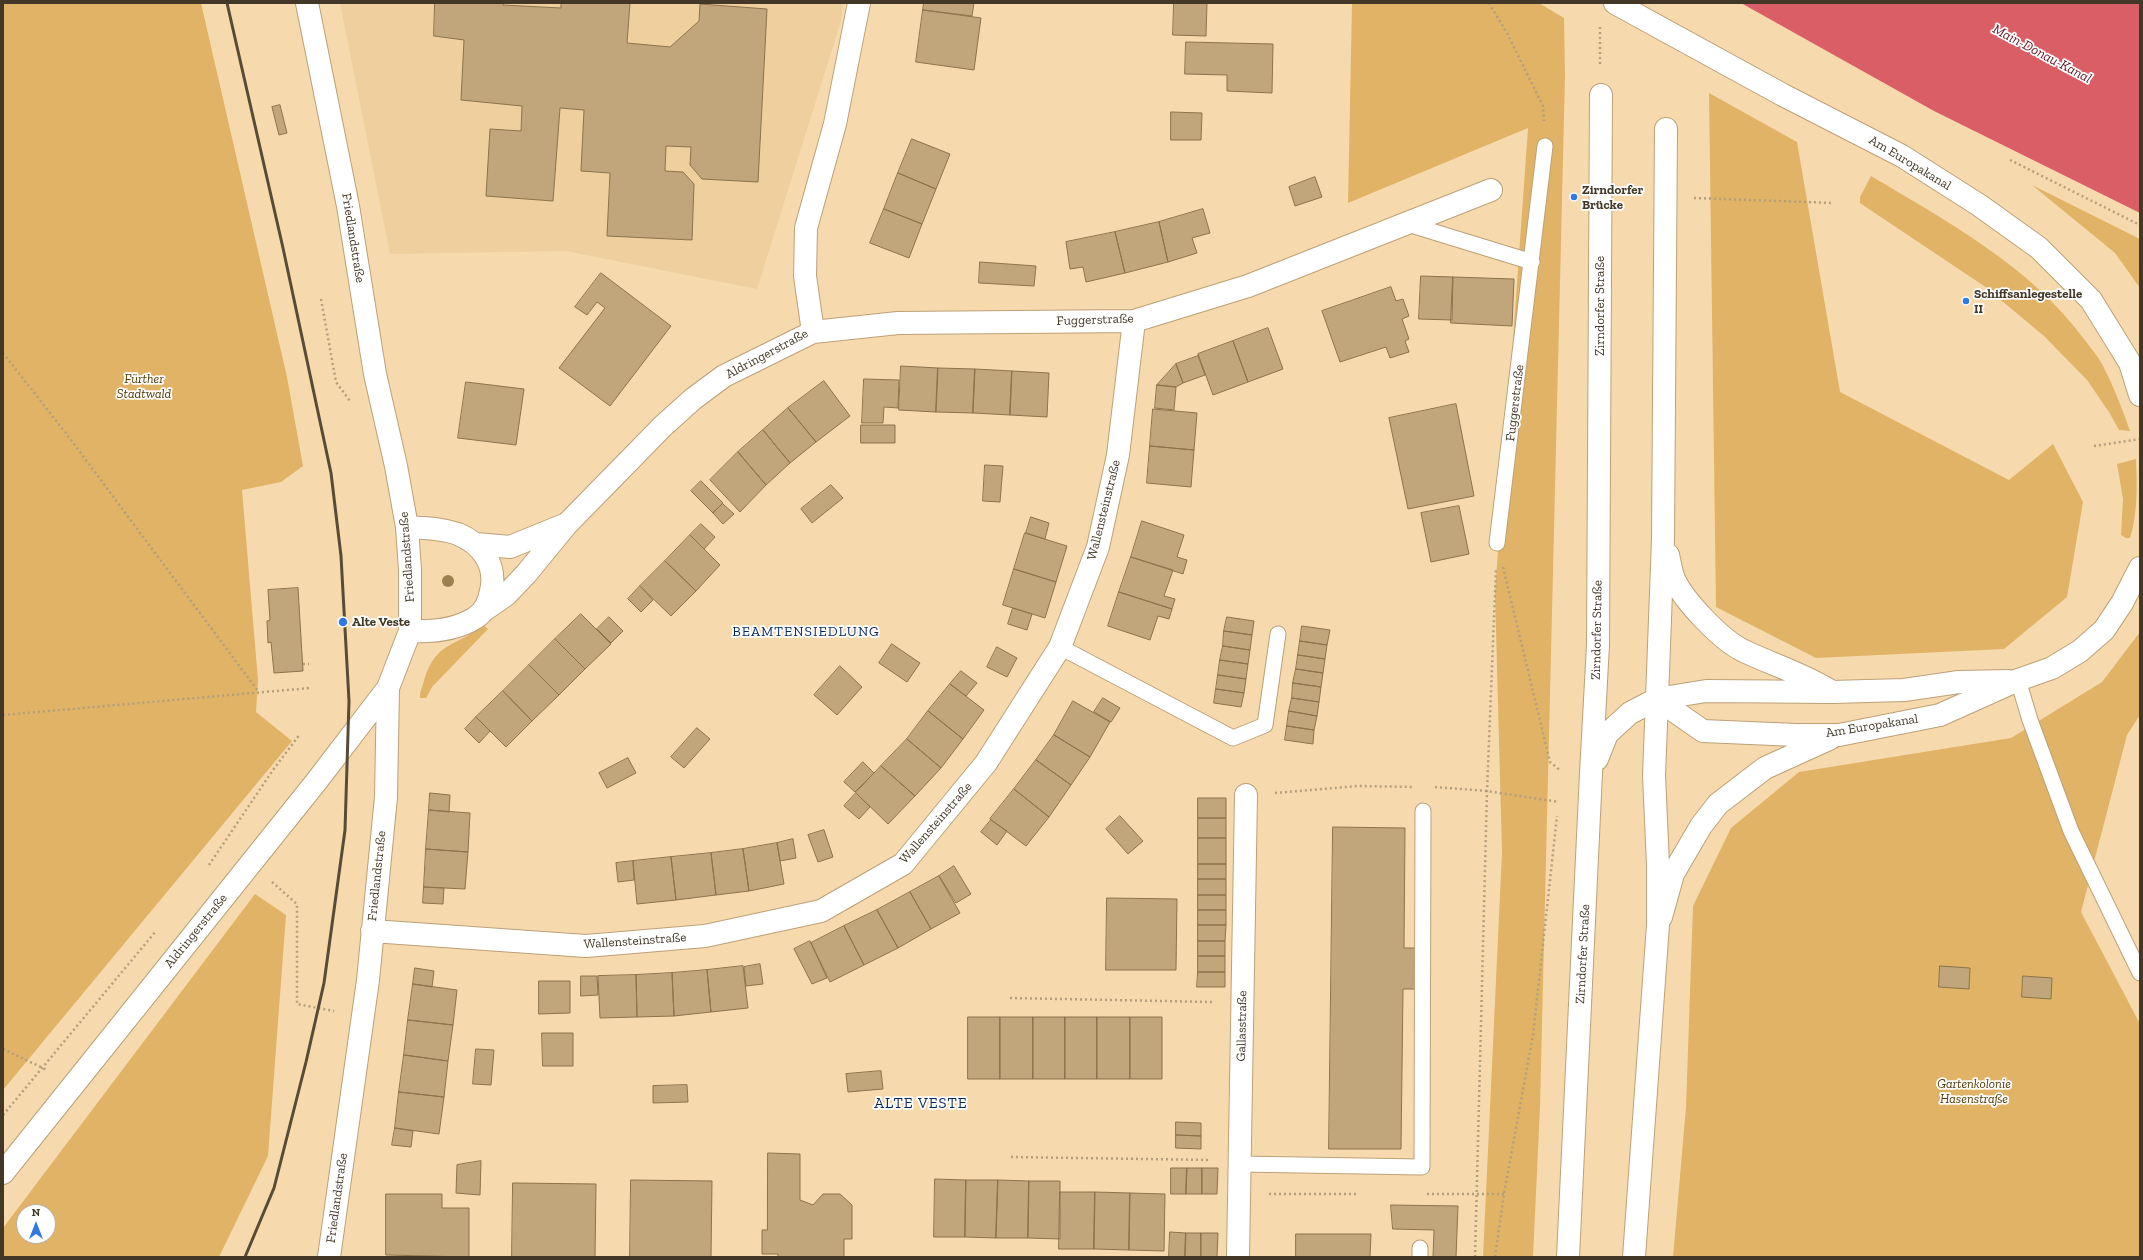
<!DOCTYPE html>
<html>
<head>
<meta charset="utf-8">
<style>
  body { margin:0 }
  #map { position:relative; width:2143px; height:1260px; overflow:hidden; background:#f6daae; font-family:"Zilla Slab",serif }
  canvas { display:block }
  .frame { position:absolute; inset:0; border:4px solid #433827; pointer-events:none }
  .north { position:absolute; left:16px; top:1204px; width:40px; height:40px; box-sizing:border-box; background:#fff; border:1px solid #b4afa9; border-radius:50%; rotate:0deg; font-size:11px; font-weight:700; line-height:16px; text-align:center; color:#433827 }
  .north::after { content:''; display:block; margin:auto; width:14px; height:18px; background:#3278e5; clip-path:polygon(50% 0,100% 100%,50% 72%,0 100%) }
</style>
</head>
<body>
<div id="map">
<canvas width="2143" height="1260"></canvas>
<div class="frame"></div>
<div class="north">N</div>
</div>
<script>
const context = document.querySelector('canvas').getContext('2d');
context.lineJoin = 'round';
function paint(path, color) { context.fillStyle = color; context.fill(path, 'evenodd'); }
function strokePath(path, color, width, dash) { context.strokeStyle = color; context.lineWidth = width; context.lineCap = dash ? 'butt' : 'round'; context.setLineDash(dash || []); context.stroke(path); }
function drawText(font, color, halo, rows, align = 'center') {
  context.font = font + ' "Zilla Slab",serif'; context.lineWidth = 3.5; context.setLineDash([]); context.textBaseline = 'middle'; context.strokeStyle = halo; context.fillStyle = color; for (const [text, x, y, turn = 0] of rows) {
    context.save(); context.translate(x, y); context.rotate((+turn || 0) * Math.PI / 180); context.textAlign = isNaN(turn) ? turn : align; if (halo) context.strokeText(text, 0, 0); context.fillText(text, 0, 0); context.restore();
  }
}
paint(new Path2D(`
  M 340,3 L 843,3 L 841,21 L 757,289 L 566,251 L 390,254 Z`), '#eecf9d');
paint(new Path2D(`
  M 3,3 L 201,3 L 287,377 L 303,466 L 281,482 L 242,490 L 258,680 L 256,712 L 292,741 L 3,1090 Z
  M 1352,3 L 1539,3 L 1564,18 L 1565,76 L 1540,1107 L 1533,1257 L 1483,1257 L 1502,852 L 1495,593 L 1528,128 L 1348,203 Z
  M 1709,93 L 1797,142 L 1840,392 L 2009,480 L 2053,444 L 2083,502 L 2067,597 L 2004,649 L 1816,658 L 1716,607 Z
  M 1871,176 C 1948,222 2030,266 2084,339 C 2090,347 2097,355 2102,364 C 2113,385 2122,408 2130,431 L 2119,430 L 2109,412 L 2087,380 L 2044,336 L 1984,286 L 1860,203 L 1860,197 Z
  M 2032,185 L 2140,239 L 2140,288 L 2115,253 Z
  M 2136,459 C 2137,485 2138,513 2130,538 L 2126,538 L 2121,535 L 2123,499 L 2117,464 Z
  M 483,625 L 488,629 L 432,687 L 426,698 L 420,698 C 419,693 423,686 424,680 C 437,640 455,648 483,625 Z
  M 2140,632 L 2140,715 L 2127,735 L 2081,912 L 2140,1024 L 2140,1257 L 1673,1257 L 1686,1107 L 1693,906 L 1731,828 L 1799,772 L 2011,738 L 2102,682 Z
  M 255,894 L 286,915 L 268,1156 L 219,1257 L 3,1257 L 3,1228 ZM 24,1212 L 48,1212 L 48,1236 L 24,1236 Z`), '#e0b366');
paint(new Path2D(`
  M 1741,3 L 2140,3 L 2140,213 L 1934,111 Z`), '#d95e65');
const building = new Path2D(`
  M 435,3 L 504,3 L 503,5 L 561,8 L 561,3 L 630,3 L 627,43 L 670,47 L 699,21 L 700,4 L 767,9 L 758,182 L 702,179 L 690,165 L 691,147 L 666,146 L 665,171 L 683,172 L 694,184 L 692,240 L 607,236 L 610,173 L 581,171 L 584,110 L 560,108 L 553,201 L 486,196 L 490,129 L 521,131 L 522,106 L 461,100 L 464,40 L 434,36 Z
  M 924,3 L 974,3 L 972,16 L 923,10 Z
  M 1174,3 L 1207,3 L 1206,36 L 1173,35 Z
  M 923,10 L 981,18 L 974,70 L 916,62 Z
  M 1186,42 L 1273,44 L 1272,93 L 1227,91 L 1227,75 L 1185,74 Z
  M 280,105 L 287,133 L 279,135 L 272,107 Z
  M 1171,112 L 1202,113 L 1201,140 L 1171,140 Z
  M 912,139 L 950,154 L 936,189 L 898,173 Z
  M 898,173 L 936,189 L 922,224 L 884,209 Z
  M 1315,177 L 1322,197 L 1295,206 L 1289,187 Z
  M 884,209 L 922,224 L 909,258 L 870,243 Z
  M 1203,209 L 1210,233 L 1192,238 L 1197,253 L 1168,262 L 1159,222 Z
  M 1159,222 L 1168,262 L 1125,273 L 1115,232 Z
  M 1115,232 L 1125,273 L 1086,282 L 1083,267 L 1070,269 L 1066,242 Z
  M 980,262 L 1036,266 L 1034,286 L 979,283 Z
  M 601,273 L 671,326 L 610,406 L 559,368 L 605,308 L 597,302 L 587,315 L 575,307 Z
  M 1421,276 L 1453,277 L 1452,320 L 1419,319 Z
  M 1453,277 L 1514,279 L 1512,326 L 1451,323 Z
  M 1391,287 L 1396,301 L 1403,299 L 1409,316 L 1402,319 L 1409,339 L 1405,341 L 1409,352 L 1390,358 L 1386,347 L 1340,362 L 1322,311 Z
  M 1268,328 L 1283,369 L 1248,382 L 1233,341 Z
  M 1233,341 L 1248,382 L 1213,395 L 1198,354 Z
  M 1198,356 L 1205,375 L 1183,383 L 1176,364 Z
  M 1176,364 L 1183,383 L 1176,387 L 1157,385 Z
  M 901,366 L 938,368 L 936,412 L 899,410 Z
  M 938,368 L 975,369 L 973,413 L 936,412 Z
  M 975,369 L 1012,371 L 1010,415 L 973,413 Z
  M 1012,371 L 1049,373 L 1047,417 L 1010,415 Z
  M 864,379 L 899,380 L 898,408 L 884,407 L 883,423 L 862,423 Z
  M 824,381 L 850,416 L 816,442 L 788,408 Z
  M 466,382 L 524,389 L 516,445 L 458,438 Z
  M 1157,385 L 1176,387 L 1174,410 L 1155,408 Z
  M 1456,404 L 1474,496 L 1408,509 L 1389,418 Z
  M 788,408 L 816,442 L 790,463 L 763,430 Z
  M 1153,409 L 1197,413 L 1194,450 L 1150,446 Z
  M 861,425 L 895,425 L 895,443 L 861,443 Z
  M 763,430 L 790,463 L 766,485 L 738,452 Z
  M 1150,446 L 1194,450 L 1191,487 L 1147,483 Z
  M 738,452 L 766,485 L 740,512 L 710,480 Z
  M 985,465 L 1003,466 L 1000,502 L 983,501 Z
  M 701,481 L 723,503 L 713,513 L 691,491 Z
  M 831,485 L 843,498 L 812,523 L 801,509 Z
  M 723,504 L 734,514 L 723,524 L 713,513 Z
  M 1459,506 L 1469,554 L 1431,562 L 1421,513 Z
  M 1031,517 L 1049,523 L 1045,539 L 1026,533 Z
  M 1142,521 L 1184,535 L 1177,557 L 1187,560 L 1183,574 L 1131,557 Z
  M 701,524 L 715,537 L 704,549 L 690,535 Z
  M 1025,533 L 1067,546 L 1056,582 L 1014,569 Z
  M 690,535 L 720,565 L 696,591 L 665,561 Z
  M 1131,557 L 1173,570 L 1164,596 L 1175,599 L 1172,609 L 1119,592 Z
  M 665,561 L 696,591 L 671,616 L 640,586 Z
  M 1014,569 L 1056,582 L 1045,618 L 1003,605 Z
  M 640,586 L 653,600 L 641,612 L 628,599 Z
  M 298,588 L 303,671 L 274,673 L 271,642 L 268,643 L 267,621 L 270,620 L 268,590 Z
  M 1119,592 L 1172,609 L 1169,619 L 1158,616 L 1150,640 L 1108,626 Z
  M 1013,608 L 1032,614 L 1027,630 L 1008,624 Z
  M 581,614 L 611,644 L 585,669 L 555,639 Z
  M 609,617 L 623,631 L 611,643 L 597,629 Z
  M 1227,617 L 1254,621 L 1252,635 L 1224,631 Z
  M 1302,626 L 1330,630 L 1327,645 L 1300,641 Z
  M 1224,631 L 1252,635 L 1250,650 L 1223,646 Z
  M 555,639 L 585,669 L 559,695 L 529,665 Z
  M 1300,641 L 1327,645 L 1325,659 L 1298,655 Z
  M 892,644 L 920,663 L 907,682 L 879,663 Z
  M 1223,646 L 1250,650 L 1248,664 L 1220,660 Z
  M 997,647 L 1017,658 L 1007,677 L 987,667 Z
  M 1298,655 L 1325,659 L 1323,673 L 1296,669 Z
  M 1220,660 L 1248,664 L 1246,679 L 1218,675 Z
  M 529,665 L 559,695 L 532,721 L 503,691 Z
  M 840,666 L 862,687 L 837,715 L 814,695 Z
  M 1296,669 L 1323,673 L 1321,687 L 1293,683 Z
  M 961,671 L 977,683 L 966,696 L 950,684 Z
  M 1218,675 L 1246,679 L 1244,693 L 1216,689 Z
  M 1293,683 L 1321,687 L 1319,702 L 1292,698 Z
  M 950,684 L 984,710 L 963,739 L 928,711 Z
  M 1216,689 L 1244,693 L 1241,707 L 1214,703 Z
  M 503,691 L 532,721 L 506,747 L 476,717 Z
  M 1103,698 L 1120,708 L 1111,722 L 1094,712 Z
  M 1292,698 L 1319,702 L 1317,716 L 1289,711 Z
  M 1073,701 L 1110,722 L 1090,757 L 1054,735 Z
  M 928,711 L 963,739 L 941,768 L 907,739 Z
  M 1289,711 L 1317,716 L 1314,730 L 1287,726 Z
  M 476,717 L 490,731 L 479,743 L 465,729 Z
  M 1287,726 L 1314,730 L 1313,744 L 1285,740 Z
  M 697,728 L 710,739 L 684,768 L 671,757 Z
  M 1054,735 L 1090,757 L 1071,785 L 1036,760 Z
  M 907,739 L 941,768 L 915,796 L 881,766 Z
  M 628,758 L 636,773 L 607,788 L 599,773 Z
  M 1036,760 L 1071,785 L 1049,817 L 1014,789 Z
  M 863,762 L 874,773 L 855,792 L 844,782 Z
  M 881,766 L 915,796 L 888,824 L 856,793 Z
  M 1014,789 L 1049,817 L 1026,846 L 990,819 Z
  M 430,793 L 450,795 L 449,812 L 429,810 Z
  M 856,793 L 870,807 L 859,819 L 844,806 Z
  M 1198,798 L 1226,798 L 1226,818 L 1198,818 Z
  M 429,810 L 470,813 L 468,852 L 426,849 Z
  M 1120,816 L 1143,841 L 1128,854 L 1106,829 Z
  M 1198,818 L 1226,818 L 1226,838 L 1198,838 Z
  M 991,820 L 1007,831 L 997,845 L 981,832 Z
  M 1333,827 L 1405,828 L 1404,948 L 1416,948 L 1416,989 L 1403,989 L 1401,1149 L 1329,1149 Z
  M 824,830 L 833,857 L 818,862 L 808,835 Z
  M 1198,838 L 1226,838 L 1226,864 L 1198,864 Z
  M 793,839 L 796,858 L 780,861 L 777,843 Z
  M 777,843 L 784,884 L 749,891 L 743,849 Z
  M 426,849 L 468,852 L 465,889 L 424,887 Z
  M 743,849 L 749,891 L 716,895 L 711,853 Z
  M 711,853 L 716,895 L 676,900 L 671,857 Z
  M 671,857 L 676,900 L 637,904 L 633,861 Z
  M 633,861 L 634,880 L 618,882 L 616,863 Z
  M 1198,864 L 1226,864 L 1226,879 L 1198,879 Z
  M 954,866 L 971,894 L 956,903 L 939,876 Z
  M 939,876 L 960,913 L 931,929 L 910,892 Z
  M 1198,879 L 1226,879 L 1226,895 L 1198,895 Z
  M 424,887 L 444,888 L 443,904 L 423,903 Z
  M 910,892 L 931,929 L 898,948 L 877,910 Z
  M 1198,895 L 1226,895 L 1226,910 L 1198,910 Z
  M 1107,898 L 1177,899 L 1176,970 L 1106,970 Z
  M 877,910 L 898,948 L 864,965 L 844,926 Z
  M 1198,910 L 1226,910 L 1226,925 L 1198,925 Z
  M 1198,925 L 1226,925 L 1225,941 L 1198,941 Z
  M 844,926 L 864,965 L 830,982 L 811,943 Z
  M 810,941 L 827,978 L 812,984 L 794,949 Z
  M 1198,941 L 1225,941 L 1225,956 L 1198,956 Z
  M 1198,956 L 1225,956 L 1225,972 L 1198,972 Z
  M 760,964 L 763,984 L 746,986 L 744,967 Z
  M 743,966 L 748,1008 L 711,1012 L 707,970 Z
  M 1940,966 L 1970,968 L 1969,989 L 1939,987 Z
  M 415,968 L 434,971 L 432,987 L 413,984 Z
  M 707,970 L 711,1012 L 674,1016 L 672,973 Z
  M 1198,972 L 1225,972 L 1225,987 L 1197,987 Z
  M 672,973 L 674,1016 L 637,1017 L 636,975 Z
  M 636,975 L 637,1017 L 600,1018 L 598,976 Z
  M 581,976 L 597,976 L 598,995 L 581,996 Z
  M 2023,976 L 2052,978 L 2051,999 L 2022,997 Z
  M 539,981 L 570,981 L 570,1013 L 539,1014 Z
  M 413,984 L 457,990 L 453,1025 L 408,1020 Z
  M 968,1017 L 1000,1017 L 1000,1079 L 968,1079 Z
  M 1000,1017 L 1033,1017 L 1033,1079 L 1000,1079 Z
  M 1033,1017 L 1065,1017 L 1065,1079 L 1033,1079 Z
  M 1065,1017 L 1097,1017 L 1097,1079 L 1065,1079 Z
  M 1097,1017 L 1130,1017 L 1130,1079 L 1097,1079 Z
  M 1130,1017 L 1162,1017 L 1162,1079 L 1130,1079 Z
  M 408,1020 L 453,1025 L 448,1061 L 404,1055 Z
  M 542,1033 L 573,1033 L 573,1066 L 543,1066 Z
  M 476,1049 L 494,1050 L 491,1085 L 473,1084 Z
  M 404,1055 L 448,1061 L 444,1097 L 399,1092 Z
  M 881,1071 L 883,1089 L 848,1092 L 846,1074 Z
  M 687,1085 L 688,1102 L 653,1103 L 653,1086 Z
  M 399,1092 L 444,1097 L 439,1134 L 395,1128 Z
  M 1176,1122 L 1201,1123 L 1201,1136 L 1176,1135 Z
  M 395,1128 L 413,1131 L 411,1147 L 392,1145 Z
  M 1176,1135 L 1201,1136 L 1201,1149 L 1176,1148 Z
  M 768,1153 L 800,1154 L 800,1200 L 813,1205 L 823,1194 L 840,1194 L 852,1205 L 852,1239 L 844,1239 L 844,1257 L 778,1257 L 778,1254 L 762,1254 L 762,1230 L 767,1230 Z
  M 481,1161 L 480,1195 L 456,1193 L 457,1165 Z
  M 1171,1168 L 1187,1168 L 1186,1194 L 1171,1194 Z
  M 1187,1168 L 1202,1168 L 1202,1194 L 1186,1194 Z
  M 1202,1168 L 1218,1168 L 1217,1194 L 1202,1194 Z
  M 935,1179 L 966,1180 L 965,1237 L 934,1237 Z
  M 631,1180 L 712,1181 L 711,1257 L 630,1257 Z
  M 966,1180 L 998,1180 L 996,1238 L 965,1237 Z
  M 998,1180 L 1029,1181 L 1028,1238 L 996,1238 Z
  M 1029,1181 L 1060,1181 L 1060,1239 L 1028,1238 Z
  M 513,1183 L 596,1184 L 595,1257 L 512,1257 Z
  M 1060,1192 L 1095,1192 L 1094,1249 L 1059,1249 Z
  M 1095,1192 L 1130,1193 L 1129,1250 L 1094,1249 Z
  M 1130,1193 L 1165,1194 L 1164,1251 L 1129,1250 Z
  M 386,1194 L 442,1194 L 442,1208 L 469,1208 L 469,1257 L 386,1255 Z
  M 1391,1205 L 1458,1206 L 1456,1257 L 1433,1257 L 1434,1230 L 1393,1229 Z
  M 1170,1232 L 1186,1233 L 1185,1257 L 1169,1257 Z
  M 1186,1233 L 1201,1233 L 1201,1257 L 1185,1257 Z
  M 1201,1233 L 1218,1233 L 1217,1257 L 1201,1257 Z
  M 1296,1234 L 1371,1234 L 1370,1257 L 1296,1257 Z`);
paint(building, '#c1a67c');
strokePath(building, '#8c734a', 1);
const lane = new Path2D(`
  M 1408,224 L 1532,262
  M 1497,543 L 1545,146
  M 1060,647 L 1233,738 L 1265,725 L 1278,634
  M 2018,680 L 2030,720 L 2071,831 L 2140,973
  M 1239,1164 L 1422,1167 L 1423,811
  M 1420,1257 L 1420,1248`);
const street = new Path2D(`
  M 813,332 L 805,276 L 806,228 L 835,124 L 859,3
  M 407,527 C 424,528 441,528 458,534 C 482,544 497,565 491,591 C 489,602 485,612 475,618 C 456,630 430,632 410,631
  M 476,544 L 510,547 L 564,525
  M 483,611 L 506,595 L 526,574 L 567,524 L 663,426 L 693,399 L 724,376 L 813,332 L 898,323 L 1134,321 L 1248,286 L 1491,190
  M 372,931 L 586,946 L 705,936 L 821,911 L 903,864 L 986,763 L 1060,647 L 1098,547 L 1118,455 L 1134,321
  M 329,1257 L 368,980 L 386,797 L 388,688
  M 1238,1257 L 1246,795`);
const secondary = new Path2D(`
  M 1615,3 L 1783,95 L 1902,156 L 1979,205 L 2039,248 L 2091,300 L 2130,363 L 2140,395
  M 1668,555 C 1670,563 1671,572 1674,579 C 1684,601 1722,641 1744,651 C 1773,665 1804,674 1832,692
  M 1657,699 L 1663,539 L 1666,129
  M 1657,699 L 1703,731 L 1796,735 L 1839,735 L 1940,715 L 2018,680 L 2052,668 L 2080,651 L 2104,630 L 2122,603 L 2140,568
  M 1597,759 L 1607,734 L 1630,713 L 1657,699 L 1706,691 L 1832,692 L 1904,690 L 1959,682 L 2009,681
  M 1591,773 L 1598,645 L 1601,95
  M 1661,917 L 1673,874 L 1701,826 L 1718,804 L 1765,768 L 1831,738
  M 3,1173 L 316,782 L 388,688 L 410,631 L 410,570 L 407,527 L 396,466 L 375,374 L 348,206 L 307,3`);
const primary = new Path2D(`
  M 1568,1257 L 1591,773
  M 1634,1257 L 1658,925 L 1658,865 L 1654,775 L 1657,699`);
strokePath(lane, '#bca177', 17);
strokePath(street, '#bca177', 24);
strokePath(secondary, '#bca177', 24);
strokePath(primary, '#bca177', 24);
strokePath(new Path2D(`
  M 1489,3 L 1507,33 L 1543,106 L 1544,121
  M 1600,27 L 1600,66
  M 2010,160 L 2140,225
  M 1694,198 L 1834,203
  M 321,299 L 336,382 L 350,401
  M 3,353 L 65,432 L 258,691
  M 2094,446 L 2140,439
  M 1503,567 L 1550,762 L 1561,771
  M 303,664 L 309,664
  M 3,715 L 310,688
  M 1435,787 L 1487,791 L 1559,802
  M 1275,793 L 1358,786 L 1414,787
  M 209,865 L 273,770 L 300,734
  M 272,882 L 297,904 L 297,1004 L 334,1011
  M 1010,998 L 1213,1002
  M 3,1049 L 47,1070
  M 3,1115 L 156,931
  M 1011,1157 L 1211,1160
  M 1269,1194 L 1358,1194
  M 1427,1194 L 1504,1194
  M 1475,1257 L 1487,791 L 1496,568
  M 1495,1257 L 1504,1194 L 1533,1035 L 1557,816`), '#b49f7d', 2.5, [2, 3]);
strokePath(lane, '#fff', 15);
strokePath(street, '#fff', 22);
strokePath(secondary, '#fff', 22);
strokePath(primary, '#fff', 22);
strokePath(new Path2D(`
  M 227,3 L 283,248 L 331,473 L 341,556 L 349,701 L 345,830 L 324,983 L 306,1062 L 274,1188 L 245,1257`), '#584b37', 3);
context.fillStyle = '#9c814f';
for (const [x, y] of [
  [448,581]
]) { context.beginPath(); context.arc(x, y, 6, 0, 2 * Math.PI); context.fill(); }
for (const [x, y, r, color] of [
  [1574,197,4,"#3278e5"],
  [1966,301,4,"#3278e5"],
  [343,622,5,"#3278e5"]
]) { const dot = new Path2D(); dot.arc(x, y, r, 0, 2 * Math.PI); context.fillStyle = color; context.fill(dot); strokePath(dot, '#fff', 1.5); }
drawText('13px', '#433827', '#fff', [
  ["Am Europakanal",1910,163,31],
  ["Friedlandstraße",353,238,81],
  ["Zirndorfer Straße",1600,306,-90],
  ["Fuggerstraße",1095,320,-2],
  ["Aldringerstraße",767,354,-28],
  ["Fuggerstraße",1515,403,-83],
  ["Wallensteinstraße",1104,510,-76],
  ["Friedlandstraße",407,557,-94],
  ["Zirndorfer Straße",1597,630,-89],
  ["Am Europakanal",1872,726,-9],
  ["Wallensteinstraße",936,823,-49],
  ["Friedlandstraße",377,876,-84],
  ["Aldringerstraße",196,931,-51],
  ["Wallensteinstraße",635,941,-4],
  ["Zirndorfer Straße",1583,954,-87],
  ["Gallasstraße",1242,1026,-89],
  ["Friedlandstraße",337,1198,-82]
]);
drawText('bold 13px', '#433827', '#fff', [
  ["Zirndorfer",1582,190],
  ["Brücke",1582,205],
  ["Schiffsanlegestelle",1974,294],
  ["II",1974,309],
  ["Alte Veste",352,622]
], 'left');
drawText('italic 13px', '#523802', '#fff', [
  ["Fürther",144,379],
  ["Stadtwald",144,394],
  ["Gartenkolonie",1974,1084],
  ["Hasenstraße",1974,1099]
]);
drawText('italic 14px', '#63141e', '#fff', [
  ["Main-Donau-Kanal",2042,54,28]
]);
context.letterSpacing = '1px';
drawText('14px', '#05275a', '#fff', [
  ["BEAMTENSIEDLUNG",806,632]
]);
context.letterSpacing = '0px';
context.letterSpacing = '1px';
drawText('15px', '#05275a', '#fff', [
  ["ALTE VESTE",921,1104]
]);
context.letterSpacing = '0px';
</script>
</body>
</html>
